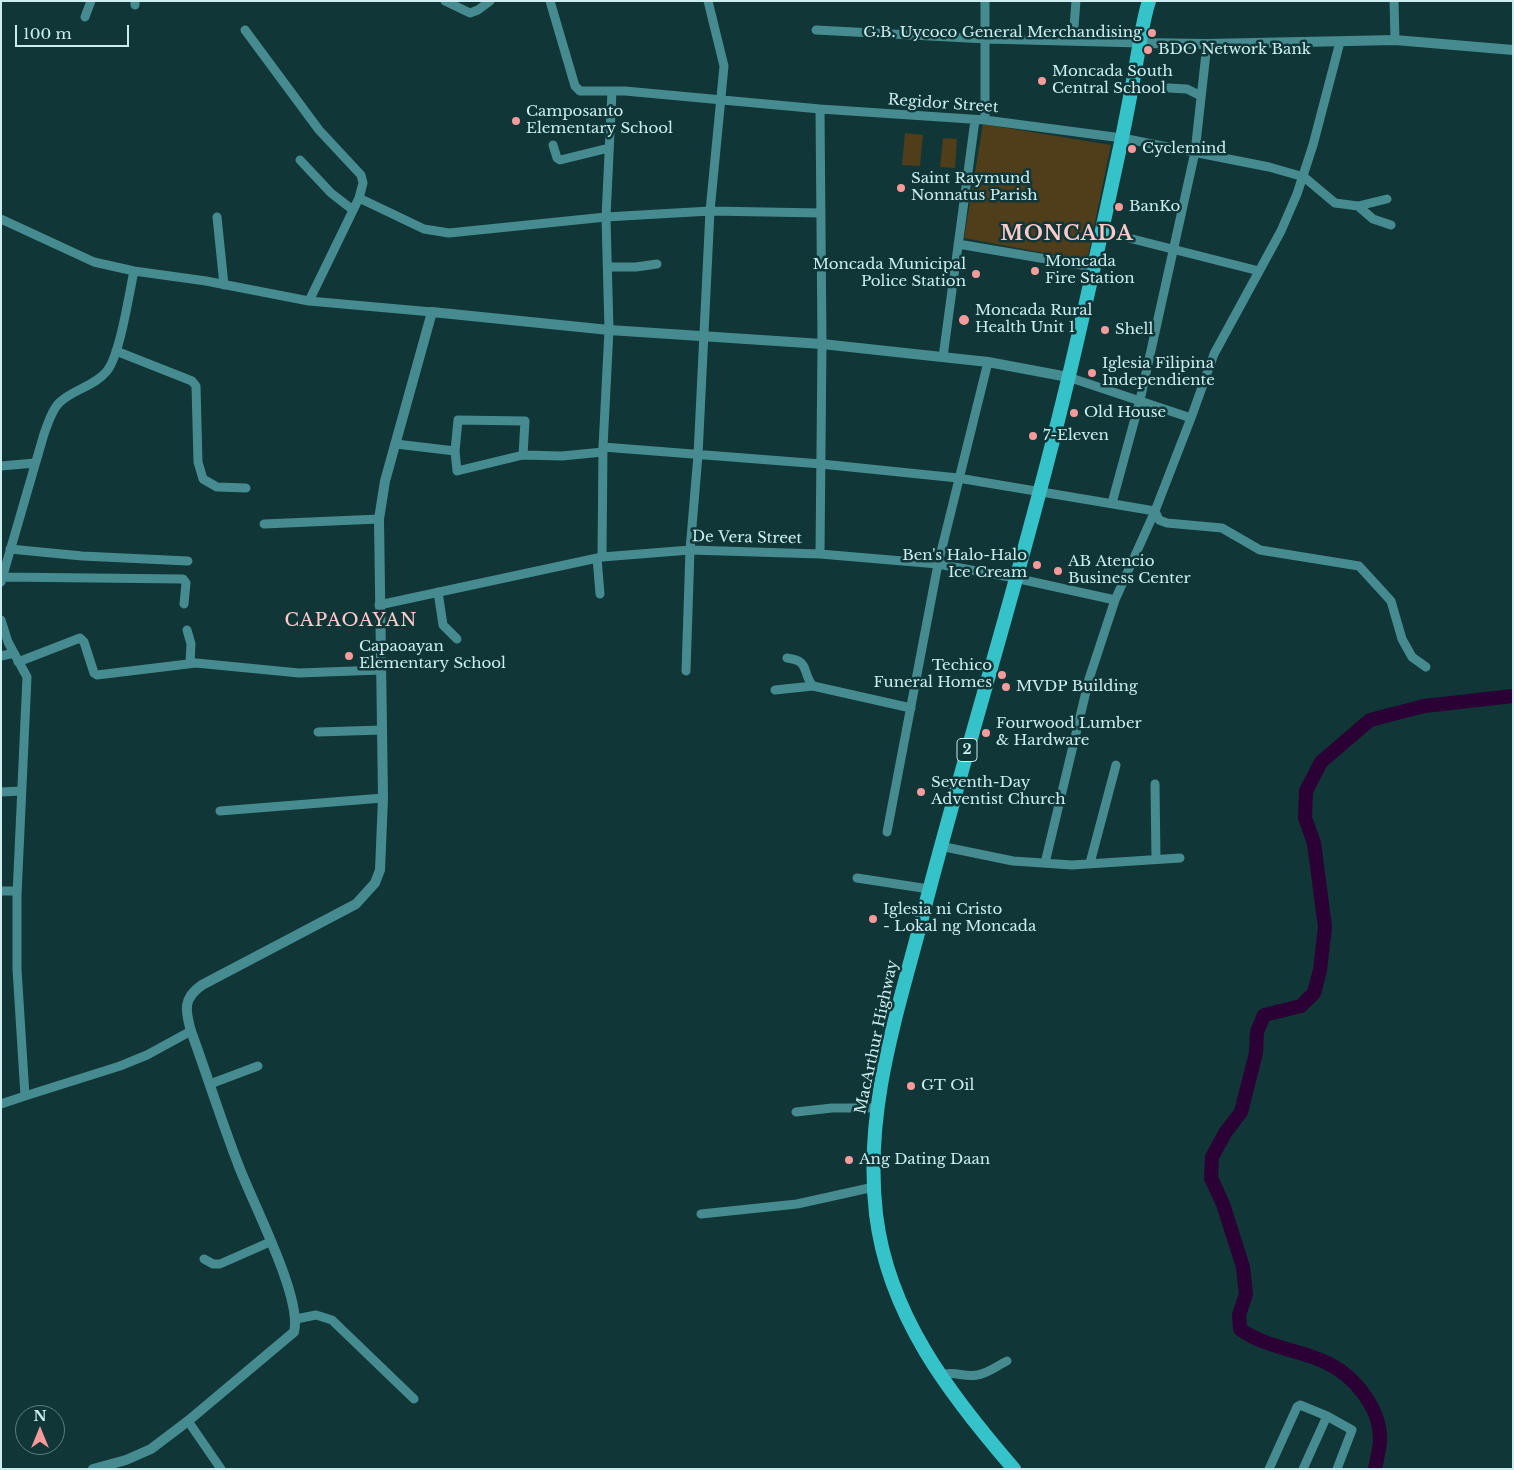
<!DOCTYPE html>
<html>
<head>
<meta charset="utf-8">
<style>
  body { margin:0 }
  #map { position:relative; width:1514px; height:1470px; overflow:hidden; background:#103637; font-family:"Libre Baskerville",serif }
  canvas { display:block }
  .frame { position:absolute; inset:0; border:2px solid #cbedef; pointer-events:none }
  .north { position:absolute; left:15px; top:1405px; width:50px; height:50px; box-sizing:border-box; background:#103637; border:1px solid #5b7f81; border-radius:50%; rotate:0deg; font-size:14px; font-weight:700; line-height:20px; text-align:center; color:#cbedef }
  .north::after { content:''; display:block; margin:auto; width:18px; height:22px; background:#f59b9b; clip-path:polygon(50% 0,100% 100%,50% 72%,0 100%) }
  .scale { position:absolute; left:15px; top:25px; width:114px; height:22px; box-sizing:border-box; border:2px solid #cbedef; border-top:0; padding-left:6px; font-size:15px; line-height:18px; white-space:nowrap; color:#cbedef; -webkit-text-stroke:4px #103637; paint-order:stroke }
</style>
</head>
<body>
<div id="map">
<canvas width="1514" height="1470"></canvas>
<div class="frame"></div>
<div class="north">N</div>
<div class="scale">100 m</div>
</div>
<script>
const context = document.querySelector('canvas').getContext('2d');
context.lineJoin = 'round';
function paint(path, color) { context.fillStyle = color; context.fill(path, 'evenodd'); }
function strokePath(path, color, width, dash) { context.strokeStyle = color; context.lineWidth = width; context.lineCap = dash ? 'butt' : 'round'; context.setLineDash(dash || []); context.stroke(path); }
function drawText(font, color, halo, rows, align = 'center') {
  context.font = font + ' "Libre Baskerville",serif'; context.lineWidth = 5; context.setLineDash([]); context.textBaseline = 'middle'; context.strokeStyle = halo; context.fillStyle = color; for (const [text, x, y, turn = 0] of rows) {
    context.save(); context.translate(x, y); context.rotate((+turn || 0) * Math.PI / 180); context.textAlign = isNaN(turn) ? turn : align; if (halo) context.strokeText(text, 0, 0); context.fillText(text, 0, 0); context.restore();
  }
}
paint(new Path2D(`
  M 983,124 L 1111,145 L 1087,261 L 964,238 Z
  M 905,133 L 923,135 L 920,166 L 902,165 Z
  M 943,138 L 957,139 L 955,168 L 940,167 Z`), '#503d1a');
strokePath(new Path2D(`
  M 1375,1469 C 1377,1460 1379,1451 1380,1442 C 1382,1409 1354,1375 1325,1362 C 1297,1349 1266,1348 1240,1329 L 1239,1315 L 1246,1294 L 1243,1267 L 1223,1204 L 1211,1178 L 1212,1157 L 1225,1133 L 1241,1112 L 1256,1053 L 1257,1032 L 1264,1015 L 1301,1006 L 1314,993 L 1320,970 L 1325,927 L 1314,843 L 1305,818 L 1306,791 L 1321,762 L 1370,720 L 1424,706 L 1513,696`), '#2b0034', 14);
strokePath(new Path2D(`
  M 445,1 L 470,13 L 478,10 L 490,1
  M 550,1 L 575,86 L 580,91 L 625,91 L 820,109 L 985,120 L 1122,138 L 1269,167 L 1304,177 L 1335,203 L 1358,206 L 1373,219 L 1391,225
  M 1394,1 L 1395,40
  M 135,5 L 135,1
  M 85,17 L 91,1
  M 245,30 L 319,130 L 361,175 L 363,183 L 359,198
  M 816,30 L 987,39 L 1140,43
  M 1073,40 L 1076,1
  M 1169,88 L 1187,89 L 1201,96
  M 820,109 L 822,344 L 820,554
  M 985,120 L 985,1
  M 553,145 L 557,158 L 560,160 L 609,148
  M 300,160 L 331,193 L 353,210
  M 1358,206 L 1387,199
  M 217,217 L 224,285
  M 1,219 L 94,262 L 134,271 L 206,281 L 309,301 L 432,312
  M 1101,231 L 1259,271
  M 958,244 L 1093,267
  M 608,267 L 636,267 L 657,264
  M 309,301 L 359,198 L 424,229 L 449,233 L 606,217 L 710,211 L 821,213
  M 116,351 L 192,381 L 196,386 L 198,462 L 203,479 L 217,487 L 246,488
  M 943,357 L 975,120
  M 1191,418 L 1214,354 L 1281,231 L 1297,194 L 1313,145 L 1340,42
  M 396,444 L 455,451 L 458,420 L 525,421 L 523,455 L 457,471 L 455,451
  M 603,447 L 821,464 L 958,478 L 1155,511 L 1159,520 L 1167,523 L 1222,528 L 1260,550 L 1359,566 L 1391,601 L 1402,639 L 1412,657 L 1426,667
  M 523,455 L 562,456 L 603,452
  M 1,466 L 35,463
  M 1112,503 L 1140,400 L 1195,152 L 1207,44
  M 264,524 L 379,519
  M 10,549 L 82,556 L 188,561
  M 602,557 L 603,447 L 609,330 L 606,217 L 612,91
  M 597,558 L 600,594
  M 2,577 L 183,579 L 186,583 L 184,604
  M 1,582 L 44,434 C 48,424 51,411 59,403 C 72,390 95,386 107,371 C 120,355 129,294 134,271
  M 438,592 L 443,625 L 457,639
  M 379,605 L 602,557 L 690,550 L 820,554 L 938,564 L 1015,578 L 1115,600
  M 1,620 L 8,642 L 27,677 L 17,895 L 17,969 L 25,1096 L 120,1066 L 147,1055 L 191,1031
  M 187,630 L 191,644 L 190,663
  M 1,656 L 14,653
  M 787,658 C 811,661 801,672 813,686
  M 18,662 L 80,638 L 84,642 L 94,673 L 97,675 L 196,663 L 299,673 L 381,670
  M 686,671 L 690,550 L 698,455 L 710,211 L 724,66 L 708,1
  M 775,690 L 813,686 L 911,708
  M 318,732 L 382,730
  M 1155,784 L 1156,859
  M 1,792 L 21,791
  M 220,811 L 383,798
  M 887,832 L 938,564 L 988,362
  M 940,846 L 1013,861 L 1072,865 L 1180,858
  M 1045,863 L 1089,679 L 1115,600 L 1155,511 L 1191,418 L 1068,377
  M 1090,863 L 1116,765
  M 857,878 L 929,889
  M 1,891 L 17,891
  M 210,1084 L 258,1066
  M 1,1104 L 25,1096
  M 796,1112 L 832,1108 L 877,1108
  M 701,1214 L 797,1204 L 874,1187
  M 204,1259 L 213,1264 L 220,1264 L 270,1242
  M 296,1319 L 316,1315 L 332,1320 L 414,1399
  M 941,1375 C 954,1370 964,1378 977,1375 C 987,1374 998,1365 1007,1361
  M 188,1421 L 221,1469
  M 1269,1469 L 1297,1407 L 1300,1405 L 1327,1416 L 1352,1430 L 1337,1469
  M 1303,1469 L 1327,1416`), '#468b8f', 9);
strokePath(new Path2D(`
  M 1140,43 L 1207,44 L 1395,40 L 1513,50
  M 93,1469 L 126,1460 L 151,1449 L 188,1421 L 294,1332 C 303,1298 251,1200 238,1164 C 221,1120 207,1075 191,1031 C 185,1010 183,998 202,985 L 356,904 L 375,883 L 380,870 L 383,798 L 379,519 L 385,481 L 432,312 L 609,330 L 822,344 L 988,362 L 1068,377`), '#468b8f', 10);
strokePath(new Path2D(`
  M 1014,1469 C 950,1395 888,1315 876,1214 C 864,1110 896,1018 922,918 C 963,758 1013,600 1053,440 C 1079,340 1100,239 1122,138 C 1128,108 1134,77 1139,47 C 1142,31 1144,16 1149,1`), '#35c2c8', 14);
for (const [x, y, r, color] of [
  [1152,33,5,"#f59b9b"],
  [1148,50,5,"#f59b9b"],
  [1042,81,5,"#f59b9b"],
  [516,121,5,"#f59b9b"],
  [1132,149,5,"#f59b9b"],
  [901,188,5,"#f59b9b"],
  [1119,207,5,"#f59b9b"],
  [1035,271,5,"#f59b9b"],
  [976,274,5,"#f59b9b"],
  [964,320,6,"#f59b9b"],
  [1105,330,5,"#f59b9b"],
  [1092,373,5,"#f59b9b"],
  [1074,413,5,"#f59b9b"],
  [1033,436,5,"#f59b9b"],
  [1037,565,5,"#f59b9b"],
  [1058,571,5,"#f59b9b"],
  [349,656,5,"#f59b9b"],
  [1002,675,5,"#f59b9b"],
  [1006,687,5,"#f59b9b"],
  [986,733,5,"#f59b9b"],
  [921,792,5,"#f59b9b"],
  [873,919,5,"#f59b9b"],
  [911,1086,5,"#f59b9b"],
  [849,1160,5,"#f59b9b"]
]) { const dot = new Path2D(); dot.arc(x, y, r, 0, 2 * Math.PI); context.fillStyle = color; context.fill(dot); strokePath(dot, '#103637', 2); }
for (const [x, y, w] of [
  [967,750,20]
]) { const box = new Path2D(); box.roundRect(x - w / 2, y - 11.5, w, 23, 4); context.fillStyle = '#103637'; context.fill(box); strokePath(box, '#cbedef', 1); }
drawText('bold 14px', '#cbedef', null, [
  ["2",967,750]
]);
drawText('15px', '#cbedef', '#103637', [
  ["G.B. Uycoco General Merchandising",1142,33,"right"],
  ["BDO Network Bank",1158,50],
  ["Moncada South",1052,72],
  ["Central School",1052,89],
  ["Camposanto",526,112],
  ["Elementary School",526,129],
  ["Cyclemind",1142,149],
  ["Saint Raymund",911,179],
  ["Nonnatus Parish",911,196],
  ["BanKo",1129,207],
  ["Moncada",1045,262],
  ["Fire Station",1045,279],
  ["Moncada Municipal",966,265,"right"],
  ["Police Station",966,282,"right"],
  ["Moncada Rural",975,311],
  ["Health Unit 1",975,328],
  ["Shell",1115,330],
  ["Iglesia Filipina",1102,364],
  ["Independiente",1102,381],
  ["Old House",1084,413],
  ["7-Eleven",1043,436],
  ["Ben's Halo-Halo",1027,556,"right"],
  ["Ice Cream",1027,573,"right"],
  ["AB Atencio",1068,562],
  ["Business Center",1068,579],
  ["Capaoayan",359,647],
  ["Elementary School",359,664],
  ["Techico",992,666,"right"],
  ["Funeral Homes",992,683,"right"],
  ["MVDP Building",1016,687],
  ["Fourwood Lumber",996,724],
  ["& Hardware",996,741],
  ["Seventh-Day",931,783],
  ["Adventist Church",931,800],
  ["Iglesia ni Cristo",883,910],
  ["- Lokal ng Moncada",883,927],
  ["GT Oil",921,1086],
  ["Ang Dating Daan",859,1160]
], 'left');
drawText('15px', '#cbedef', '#103637', [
  ["Regidor Street",943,104,4],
  ["De Vera Street",747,538,1],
  ["MacArthur Highway",877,1037,-78]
]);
context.letterSpacing = '1px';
drawText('18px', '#ffcac9', '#103637', [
  ["CAPAOAYAN",351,621]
]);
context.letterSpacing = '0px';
context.letterSpacing = '1px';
drawText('bold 20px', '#ffcac9', '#103637', [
  ["MONCADA",1067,234]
]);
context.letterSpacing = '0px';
</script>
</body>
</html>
